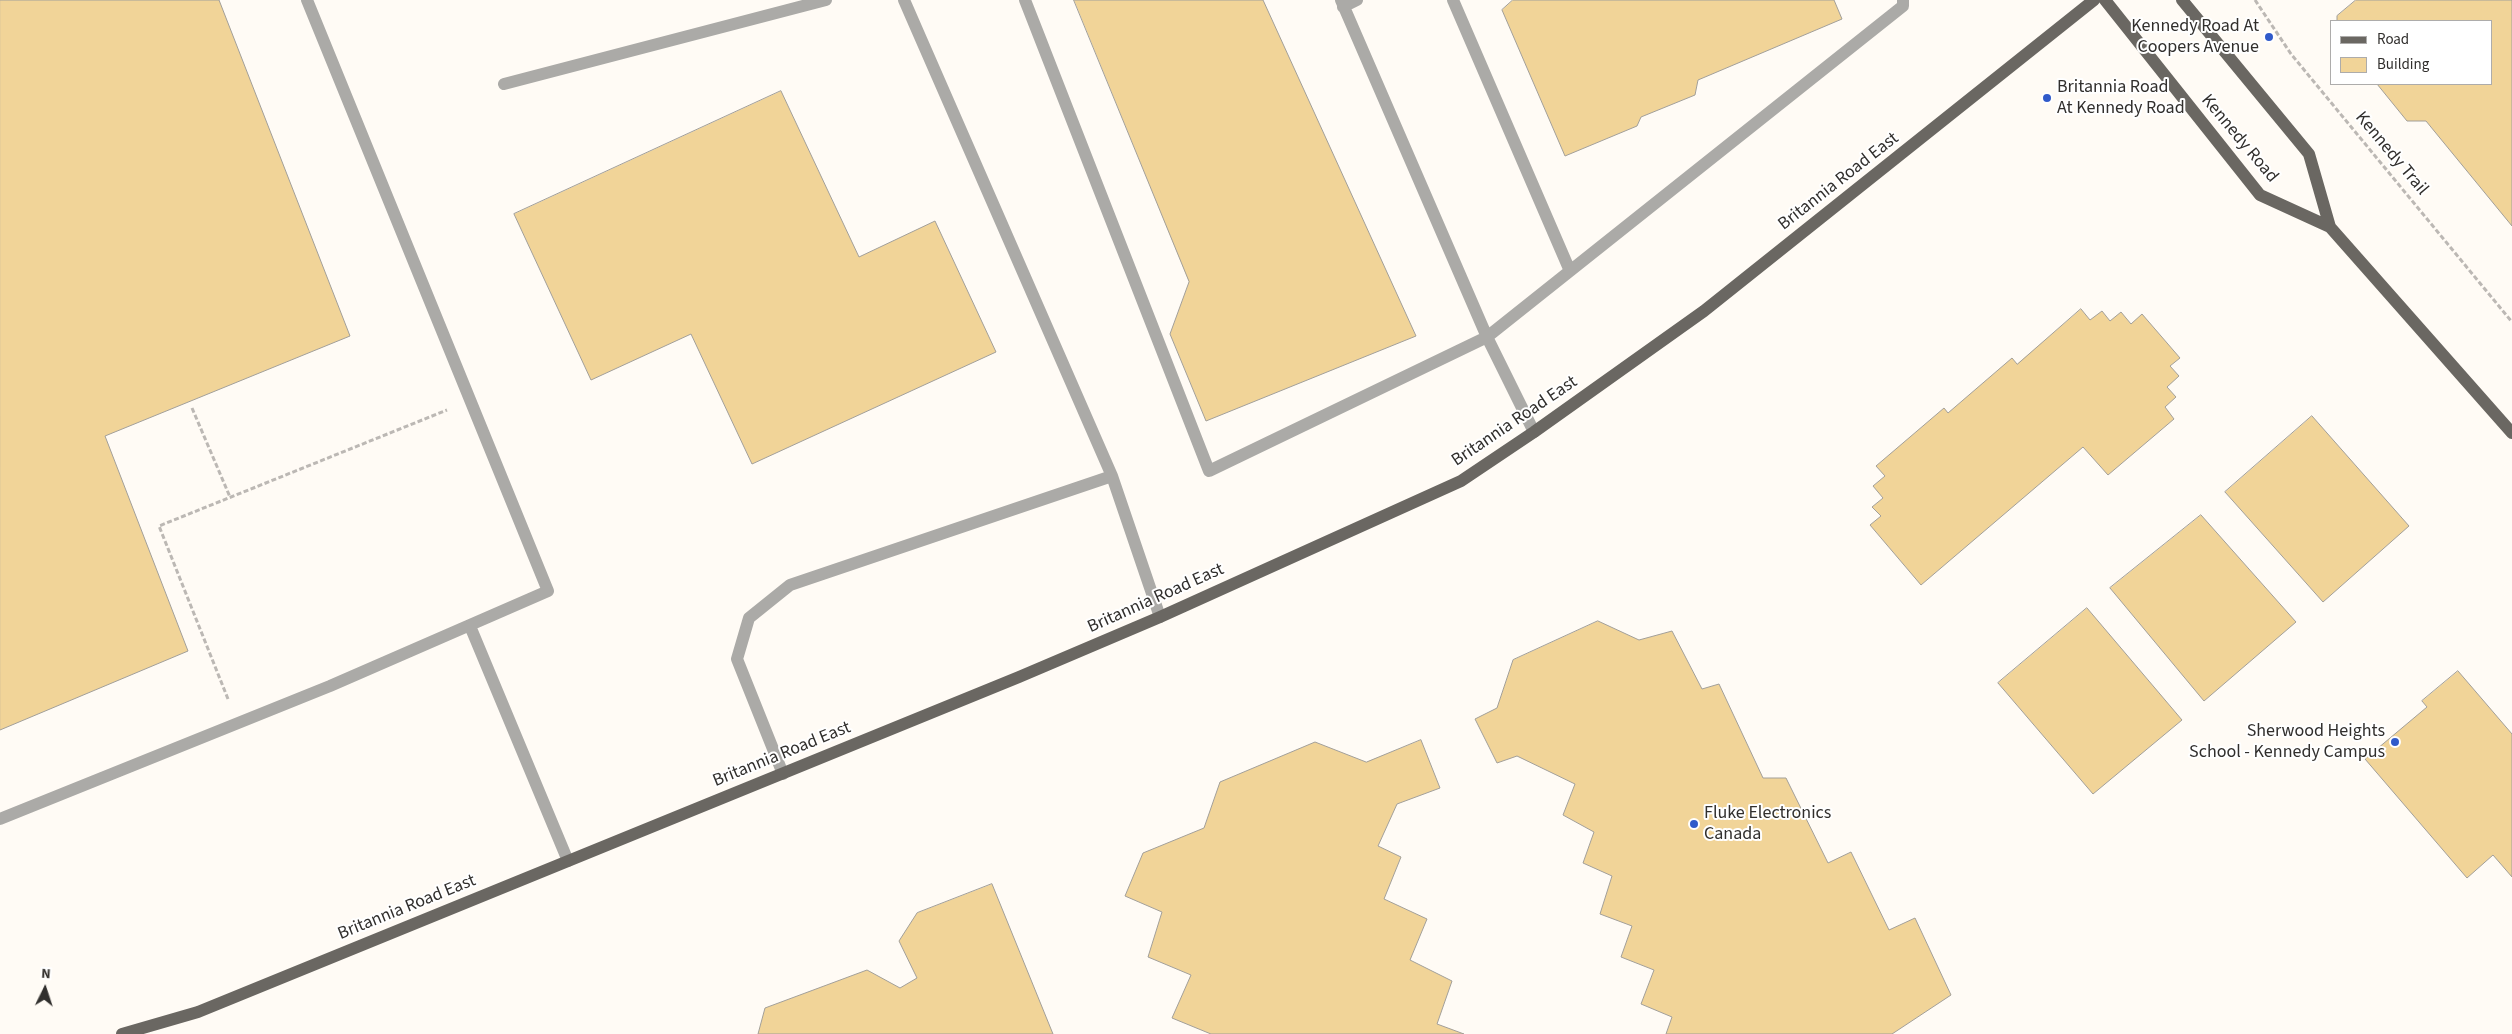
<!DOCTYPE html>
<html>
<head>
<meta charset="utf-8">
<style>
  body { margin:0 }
  #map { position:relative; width:2512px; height:1034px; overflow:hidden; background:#fffbf5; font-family:"Source Sans 3",sans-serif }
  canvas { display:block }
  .legend { position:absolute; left:2330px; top:20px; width:162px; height:65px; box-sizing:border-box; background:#fff; border:1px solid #adacab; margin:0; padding:6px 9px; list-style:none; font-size:15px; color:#312f2d }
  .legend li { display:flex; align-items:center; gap:10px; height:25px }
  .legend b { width:25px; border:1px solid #adacab }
  .north { position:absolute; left:20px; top:964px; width:50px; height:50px; -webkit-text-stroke:4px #fff; paint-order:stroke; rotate:4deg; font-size:14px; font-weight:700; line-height:20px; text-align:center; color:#312f2d }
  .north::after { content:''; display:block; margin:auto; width:18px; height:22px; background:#312f2d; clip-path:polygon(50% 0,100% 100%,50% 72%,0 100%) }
</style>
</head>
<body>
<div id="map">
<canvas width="2512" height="1034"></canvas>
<ul class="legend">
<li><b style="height:6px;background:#6a6762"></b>Road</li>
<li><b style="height:14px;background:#f1d498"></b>Building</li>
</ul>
<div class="north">N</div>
</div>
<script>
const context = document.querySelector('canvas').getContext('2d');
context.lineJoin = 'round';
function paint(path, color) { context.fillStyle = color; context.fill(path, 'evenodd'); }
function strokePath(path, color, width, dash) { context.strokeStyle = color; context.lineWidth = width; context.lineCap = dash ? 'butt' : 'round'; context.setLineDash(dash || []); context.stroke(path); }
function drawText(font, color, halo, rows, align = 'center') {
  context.font = font + ' "Source Sans 3",sans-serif'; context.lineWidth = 4; context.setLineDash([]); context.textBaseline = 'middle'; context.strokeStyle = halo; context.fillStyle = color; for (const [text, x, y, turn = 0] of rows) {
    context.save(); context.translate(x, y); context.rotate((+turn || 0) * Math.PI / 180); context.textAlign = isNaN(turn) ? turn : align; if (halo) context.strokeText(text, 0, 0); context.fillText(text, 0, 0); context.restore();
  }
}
const building = new Path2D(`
  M 0,0 L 219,0 L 350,336 L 105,436 L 188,651 L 0,730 Z
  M 1074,0 L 1263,0 L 1416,336 L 1206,421 L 1170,334 L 1189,282 Z
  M 1513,0 L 1834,0 L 1842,19 L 1698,80 L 1695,95 L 1641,117 L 1637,126 L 1565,156 L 1502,10 Z
  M 2356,0 L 2512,0 L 2512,226 L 2426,121 L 2407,121 L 2377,84 L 2491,84 L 2491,21 L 2337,21 L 2337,16 Z
  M 781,91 L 859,257 L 935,221 L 996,352 L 752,464 L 691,334 L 591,380 L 514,214 Z
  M 2081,309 L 2090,320 L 2102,311 L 2110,321 L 2121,312 L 2131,324 L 2142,314 L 2180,358 L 2170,366 L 2179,376 L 2167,387 L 2176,397 L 2165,407 L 2174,419 L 2108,475 L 2083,447 L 1921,585 L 1870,525 L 1881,516 L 1872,507 L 1883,498 L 1873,486 L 1885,476 L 1876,466 L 1944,408 L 1948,413 L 2012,358 L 2017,364 Z
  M 2312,416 L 2409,526 L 2323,602 L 2225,492 Z
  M 2201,515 L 2296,622 L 2204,701 L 2110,588 Z
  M 2087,608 L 2182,720 L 2093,794 L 1998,683 Z
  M 1598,621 L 1639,640 L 1672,631 L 1702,689 L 1719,684 L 1763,778 L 1786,778 L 1828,863 L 1851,852 L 1889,930 L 1915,918 L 1951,995 L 1892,1034 L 1666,1034 L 1672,1017 L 1641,1004 L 1654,970 L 1621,957 L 1632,926 L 1600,914 L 1612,876 L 1583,863 L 1594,832 L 1563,815 L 1575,784 L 1517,756 L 1497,763 L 1475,719 L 1497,708 L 1513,660 Z
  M 2458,671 L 2512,734 L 2512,877 L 2493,855 L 2467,878 L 2365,759 L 2427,707 L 2422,701 Z
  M 1421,740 L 1440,788 L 1397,804 L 1378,846 L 1401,857 L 1384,899 L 1427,919 L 1410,960 L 1452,981 L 1437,1024 L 1464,1034 L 1211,1034 L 1172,1018 L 1191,975 L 1148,957 L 1162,912 L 1125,896 L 1143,853 L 1204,828 L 1220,782 L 1315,742 L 1366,762 Z
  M 992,884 L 1053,1034 L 758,1034 L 765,1008 L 867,970 L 900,988 L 917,978 L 899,941 L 917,913 Z`);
paint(building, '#f1d498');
strokePath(building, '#a29f99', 1);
strokePath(new Path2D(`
  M 2255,0 L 2291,54 L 2512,322
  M 192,408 L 230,497
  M 228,699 L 159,526 L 447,410`), '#bcb8b4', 3, [5, 2.5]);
strokePath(new Path2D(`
  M 1025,0 L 1209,471 L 1487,337 L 1903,6 L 1903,0
  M 1341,0 L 1487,337 L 1534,432
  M 1453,0 L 1570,271
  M 1343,7 L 1357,0
  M 504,84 L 826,0
  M 1112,476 L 1160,617
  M 470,626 L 568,861
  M 783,774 L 737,659 L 749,618 L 790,585 L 1112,476 L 904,0
  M 0,819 L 330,686 L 548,591 L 307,0`), '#abaaa7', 12);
strokePath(new Path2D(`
  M 2105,0 L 2260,195 L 2330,227 L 2512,433
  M 2182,0 L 2309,154 L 2330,227
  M 122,1034 L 198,1012 L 1019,677 L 1160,617 L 1461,481 L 1534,432 L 1704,311 L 2094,0`), '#6a6762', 12);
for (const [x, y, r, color] of [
  [2269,37,5,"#305aca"],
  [2047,98,5,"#305aca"],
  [2395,742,5,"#305aca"],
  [1694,824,5,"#305aca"]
]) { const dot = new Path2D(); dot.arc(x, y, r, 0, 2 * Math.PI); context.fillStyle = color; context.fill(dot); strokePath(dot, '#fff', 2); }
drawText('18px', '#312f2d', '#fff', [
  ["Kennedy Road At",2259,27],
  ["Coopers Avenue",2259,48],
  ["Britannia Road",2057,88,"left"],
  ["At Kennedy Road",2057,109,"left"],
  ["Sherwood Heights",2385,732],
  ["School - Kennedy Campus",2385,753],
  ["Fluke Electronics",1704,814,"left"],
  ["Canada",1704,835,"left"]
], 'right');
drawText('18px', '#312f2d', '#fff', [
  ["Kennedy Road",2239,139,50],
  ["Kennedy Trail",2391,154,50],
  ["Britannia Road East",1839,182,-38],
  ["Britannia Road East",1515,422,-34],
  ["Britannia Road East",1156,599,-24],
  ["Britannia Road East",782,755,-22],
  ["Britannia Road East",407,908,-22]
]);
</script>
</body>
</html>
